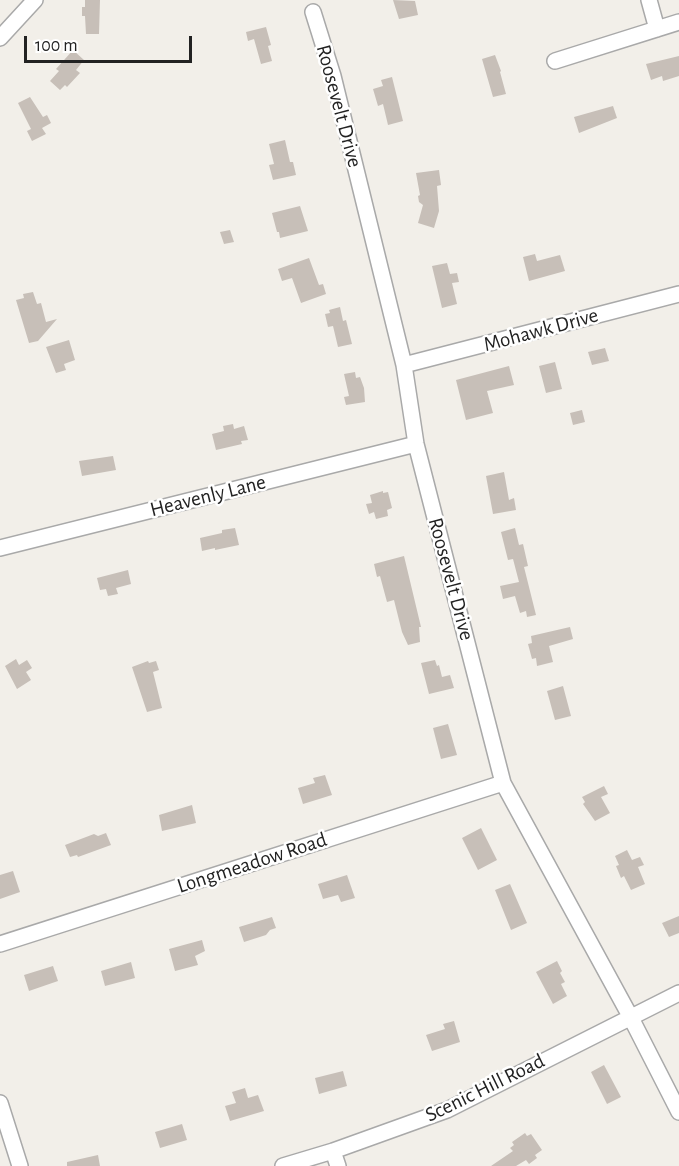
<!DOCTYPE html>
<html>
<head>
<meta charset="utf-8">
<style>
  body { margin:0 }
  #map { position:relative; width:679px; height:1166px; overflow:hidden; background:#f2efe9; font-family:"Alegreya Sans",sans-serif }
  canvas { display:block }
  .scale { position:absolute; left:24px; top:36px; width:168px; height:27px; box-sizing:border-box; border:3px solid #222; border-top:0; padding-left:8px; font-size:18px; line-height:21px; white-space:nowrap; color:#222; -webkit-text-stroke:4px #fff; paint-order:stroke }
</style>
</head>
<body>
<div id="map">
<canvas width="679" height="1166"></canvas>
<div class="scale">100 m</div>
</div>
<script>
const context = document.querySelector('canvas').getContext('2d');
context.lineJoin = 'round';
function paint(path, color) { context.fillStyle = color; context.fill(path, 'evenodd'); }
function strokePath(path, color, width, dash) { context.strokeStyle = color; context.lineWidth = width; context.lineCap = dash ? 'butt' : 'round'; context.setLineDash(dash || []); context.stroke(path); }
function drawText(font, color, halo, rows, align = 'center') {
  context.font = font + ' "Alegreya Sans",sans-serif'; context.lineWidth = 5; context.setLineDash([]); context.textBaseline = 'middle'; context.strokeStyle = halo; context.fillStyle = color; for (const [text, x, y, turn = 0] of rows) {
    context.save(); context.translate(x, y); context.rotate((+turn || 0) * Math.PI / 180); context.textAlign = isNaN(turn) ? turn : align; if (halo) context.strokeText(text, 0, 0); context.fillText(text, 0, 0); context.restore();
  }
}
paint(new Path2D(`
  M 85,0 L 100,0 L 99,34 L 86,34 L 85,16 L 82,16 L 82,7 L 85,7 Z
  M 393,0 L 415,1 L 418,15 L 399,19 Z
  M 266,27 L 271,45 L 268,46 L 272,61 L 261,64 L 254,39 L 248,41 L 246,32 Z
  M 73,50 L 84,60 L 76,70 L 80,73 L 67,87 L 65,85 L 60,90 L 50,81 L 59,71 L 56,69 Z
  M 495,55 L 501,71 L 500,72 L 506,94 L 493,97 L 482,59 Z
  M 679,56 L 679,76 L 663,81 L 662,76 L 651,80 L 646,64 Z
  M 392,77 L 403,121 L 388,125 L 383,104 L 378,106 L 373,89 L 383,86 L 381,80 Z
  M 30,97 L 43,117 L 47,115 L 51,123 L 42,128 L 46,134 L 32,141 L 27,131 L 31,129 L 18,103 Z
  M 613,106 L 617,118 L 579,133 L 574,117 Z
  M 285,140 L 290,162 L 293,162 L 296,175 L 273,180 L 269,165 L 274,164 L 269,144 Z
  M 439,170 L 441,185 L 437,186 L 439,211 L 434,228 L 418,223 L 423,205 L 419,202 L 418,196 L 420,195 L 416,173 Z
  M 300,206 L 308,231 L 280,238 L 279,232 L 277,232 L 272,213 Z
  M 230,230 L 234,242 L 224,244 L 220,232 Z
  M 535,254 L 537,261 L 560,255 L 565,271 L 529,281 L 523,257 Z
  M 309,258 L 319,285 L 323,284 L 326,294 L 301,303 L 292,278 L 282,281 L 278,269 Z
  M 447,263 L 450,274 L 457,273 L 459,282 L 452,283 L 457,304 L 442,308 L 432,266 Z
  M 33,292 L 37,304 L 41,303 L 46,322 L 57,319 L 38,341 L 29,343 L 16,300 L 24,298 L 23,294 Z
  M 340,307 L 343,321 L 346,320 L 352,344 L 338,347 L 333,326 L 328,327 L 325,314 L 330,313 L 329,310 Z
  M 69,340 L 75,360 L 64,364 L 66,370 L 56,373 L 46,347 Z
  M 605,348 L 609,361 L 592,365 L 588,352 Z
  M 555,362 L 562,389 L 546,393 L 539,366 Z
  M 509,366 L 514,385 L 487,391 L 493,413 L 466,420 L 456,380 Z
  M 355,372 L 356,378 L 360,377 L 364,388 L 365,402 L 346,405 L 344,397 L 349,396 L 344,374 Z
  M 582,410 L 585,422 L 573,425 L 570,413 Z
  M 233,424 L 234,429 L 244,426 L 248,440 L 241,441 L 242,444 L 216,450 L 212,434 L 224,431 L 223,426 Z
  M 113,456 L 116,470 L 82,476 L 79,461 Z
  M 504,472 L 509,500 L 514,498 L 516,510 L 493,514 L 486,476 Z
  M 383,491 L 383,493 L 388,492 L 392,508 L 387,510 L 388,516 L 376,519 L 374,512 L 369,514 L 366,504 L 372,503 L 370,495 Z
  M 235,528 L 239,545 L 215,550 L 215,548 L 202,551 L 200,538 L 222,533 L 222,530 Z
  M 515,528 L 519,545 L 523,544 L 528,566 L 524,567 L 536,615 L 527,617 L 526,611 L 520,613 L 515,596 L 503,599 L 500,586 L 519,582 L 513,559 L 508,560 L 501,532 Z
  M 404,556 L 421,627 L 419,627 L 420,642 L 408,645 L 402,632 L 394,600 L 387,602 L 380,576 L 377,577 L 374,564 Z
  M 128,570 L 131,584 L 116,588 L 118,594 L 108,596 L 106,589 L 100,590 L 97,578 Z
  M 570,627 L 573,639 L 549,646 L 553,662 L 537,666 L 536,658 L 532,659 L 528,644 L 532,643 L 531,636 Z
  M 16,659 L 19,665 L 27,660 L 32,668 L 26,672 L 31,680 L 17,689 L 5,666 Z
  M 435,660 L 437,666 L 439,665 L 442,677 L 450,675 L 454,688 L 429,694 L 421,663 Z
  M 148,661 L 149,663 L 156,661 L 159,670 L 153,672 L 162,708 L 147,712 L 132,667 Z
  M 563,686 L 571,716 L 555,720 L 547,691 Z
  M 448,724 L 457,755 L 441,759 L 433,728 Z
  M 325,775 L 332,795 L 303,804 L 298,788 L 315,783 L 313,778 Z
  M 604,786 L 608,794 L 601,797 L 610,813 L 595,821 L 583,804 L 585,802 L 582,797 Z
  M 192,805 L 196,823 L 162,831 L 159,815 Z
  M 481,828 L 497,860 L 478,870 L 462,838 Z
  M 106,833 L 111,845 L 78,857 L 77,855 L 70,857 L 65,845 L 94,834 L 98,836 Z
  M 627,850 L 632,860 L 640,857 L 644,865 L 638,867 L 645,884 L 631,890 L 624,876 L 621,878 L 616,866 L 619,865 L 615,856 Z
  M 13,871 L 20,892 L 0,899 L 0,875 Z
  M 347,875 L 355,898 L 341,902 L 338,895 L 323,899 L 318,884 Z
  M 510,884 L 527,923 L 511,930 L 495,890 Z
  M 679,916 L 679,933 L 669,937 L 662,923 Z
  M 272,917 L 276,928 L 270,930 L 266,935 L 244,942 L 239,927 Z
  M 202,940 L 205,951 L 195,956 L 198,965 L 175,971 L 169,949 Z
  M 557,961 L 562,971 L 560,973 L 565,982 L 561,984 L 567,996 L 553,1004 L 536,972 Z
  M 131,962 L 135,978 L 105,986 L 101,971 Z
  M 53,966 L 58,981 L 29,991 L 24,975 Z
  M 454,1021 L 460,1042 L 432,1051 L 426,1035 L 445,1029 L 443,1024 Z
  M 604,1065 L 621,1097 L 607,1104 L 591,1072 Z
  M 343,1071 L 347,1086 L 319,1094 L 315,1078 Z
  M 245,1088 L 248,1098 L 258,1095 L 264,1111 L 230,1121 L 225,1106 L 236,1103 L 232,1092 Z
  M 182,1124 L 187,1140 L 160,1148 L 155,1132 Z
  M 525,1133 L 527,1136 L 531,1134 L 542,1150 L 535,1155 L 537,1158 L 529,1164 L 526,1160 L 516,1166 L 491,1166 L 513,1151 L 510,1148 L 514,1145 L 512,1142 Z
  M 98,1155 L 100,1166 L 67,1166 L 67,1162 Z`), '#c7bfb8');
const minor = new Path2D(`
  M 649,0 L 657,29
  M 313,12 L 333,76 L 404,365 L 416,444 L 503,783 L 630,1016 L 679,1112
  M 0,38 L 35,0
  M 555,61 L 679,22
  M 404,365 L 679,294
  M 0,548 L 416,444
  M 0,944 L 503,783
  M 0,1103 L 20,1166
  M 333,1151 L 338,1166
  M 283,1166 L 333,1151 L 447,1110 L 679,993`);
strokePath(minor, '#a9a9a9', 18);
strokePath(minor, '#fff', 15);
drawText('21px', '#222', '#fff', [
  ["Roosevelt Drive",339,106,75],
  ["Mohawk Drive",541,330,-15],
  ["Heavenly Lane",208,496,-14],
  ["Roosevelt Drive",451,579,75],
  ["Longmeadow Road",252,863,-18],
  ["Scenic Hill Road",485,1088,-26]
]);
</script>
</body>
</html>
